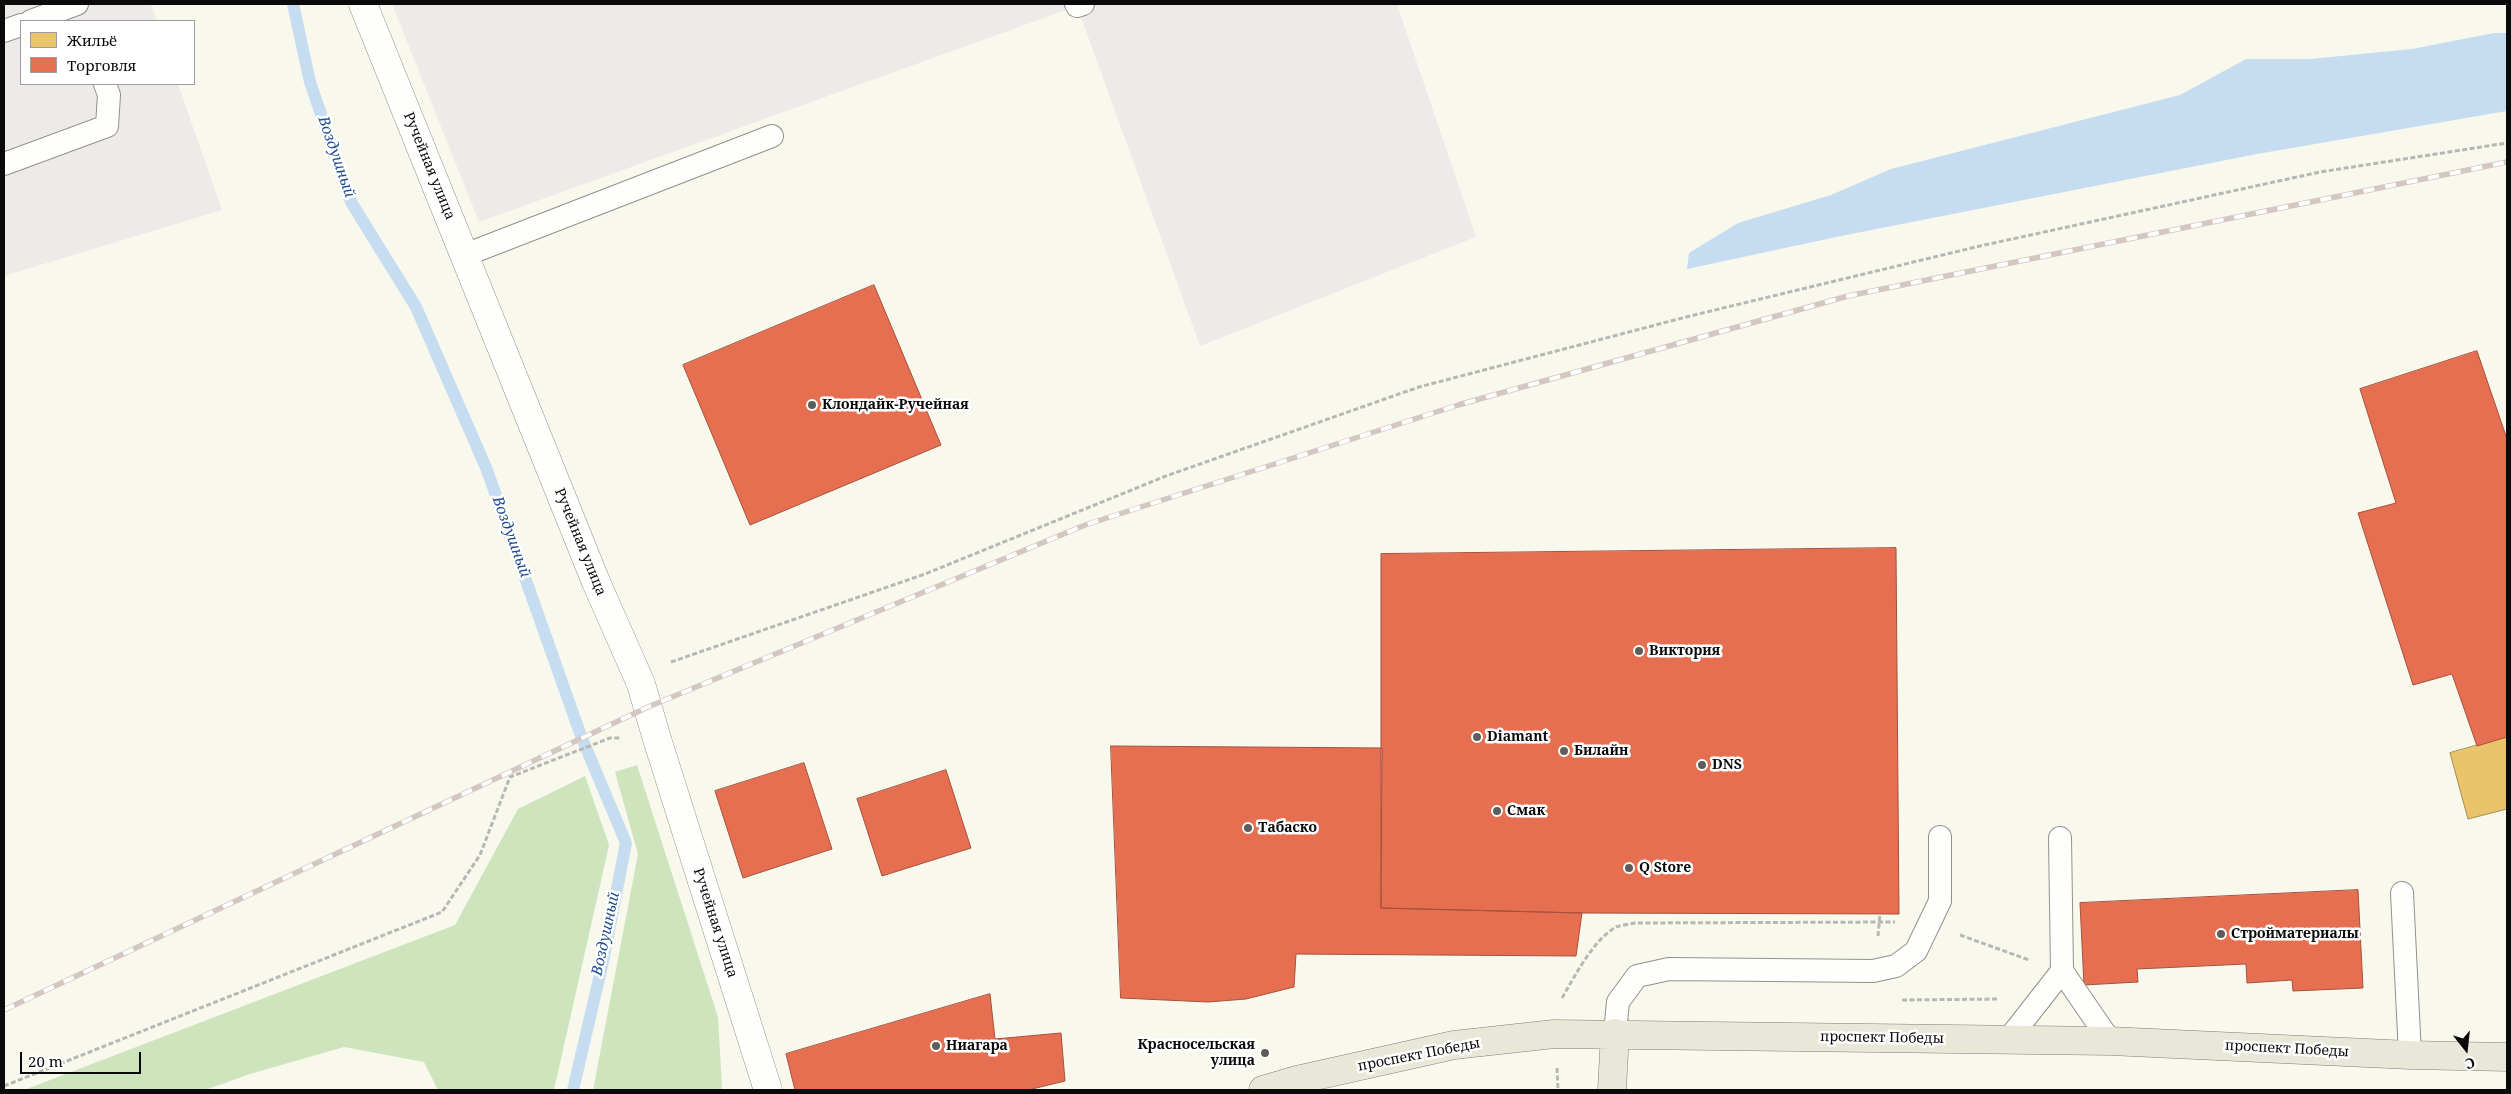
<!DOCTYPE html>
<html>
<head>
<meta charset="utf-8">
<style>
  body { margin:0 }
  #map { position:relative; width:2511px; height:1094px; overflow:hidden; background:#f8f8ed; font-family:"Noto Serif",serif }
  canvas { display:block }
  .frame { position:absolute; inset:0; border:5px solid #0a0a0a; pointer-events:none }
  .legend { position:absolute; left:20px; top:20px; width:175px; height:65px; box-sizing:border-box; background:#fff; border:1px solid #9d9d9d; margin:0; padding:6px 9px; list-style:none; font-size:15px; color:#0a0a0a }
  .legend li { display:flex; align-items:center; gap:10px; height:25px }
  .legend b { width:25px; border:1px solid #9d9d9d }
  .north { position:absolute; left:2441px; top:1024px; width:50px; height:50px; -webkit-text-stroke:4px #fff; paint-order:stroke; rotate:164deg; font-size:14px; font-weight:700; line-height:20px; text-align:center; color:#0a0a0a }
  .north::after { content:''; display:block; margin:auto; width:18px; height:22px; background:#0a0a0a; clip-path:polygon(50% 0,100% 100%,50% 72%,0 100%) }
  .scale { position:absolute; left:20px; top:1052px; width:121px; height:22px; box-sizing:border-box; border:2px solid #0a0a0a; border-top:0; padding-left:6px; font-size:15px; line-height:18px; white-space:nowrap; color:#0a0a0a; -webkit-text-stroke:4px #fff; paint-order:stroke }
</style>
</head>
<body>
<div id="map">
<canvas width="2511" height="1094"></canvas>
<div class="frame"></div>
<ul class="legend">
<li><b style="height:14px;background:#e9c46a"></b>Жильё</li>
<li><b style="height:14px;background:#e76f51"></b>Торговля</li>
</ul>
<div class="north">С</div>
<div class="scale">20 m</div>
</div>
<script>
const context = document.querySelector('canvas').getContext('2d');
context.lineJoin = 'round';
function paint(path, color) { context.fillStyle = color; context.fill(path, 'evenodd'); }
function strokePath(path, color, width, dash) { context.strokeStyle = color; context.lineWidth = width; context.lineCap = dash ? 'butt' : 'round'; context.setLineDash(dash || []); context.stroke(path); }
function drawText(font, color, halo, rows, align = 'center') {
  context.font = font + ' "Noto Serif",serif'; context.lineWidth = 5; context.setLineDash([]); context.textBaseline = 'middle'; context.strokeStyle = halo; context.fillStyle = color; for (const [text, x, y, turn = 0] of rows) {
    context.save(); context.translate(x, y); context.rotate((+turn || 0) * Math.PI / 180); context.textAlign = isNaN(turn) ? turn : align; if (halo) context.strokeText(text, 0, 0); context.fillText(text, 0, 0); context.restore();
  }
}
paint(new Path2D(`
  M 4,4 L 151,4 L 157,21 L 21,21 L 21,84 L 178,84 L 222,210 L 4,276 Z
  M 392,4 L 1397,4 L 1476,237 L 1200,346 L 1077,6 L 479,222 Z`), '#efeaea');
paint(new Path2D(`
  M 637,765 L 718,1017 L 722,1090 L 593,1090 L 638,854 L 615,772 Z
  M 585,776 L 609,845 L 554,1090 L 438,1090 L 424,1062 L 344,1047 L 250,1074 L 205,1090 L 24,1090 L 455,925 L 518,809 Z`), '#cde4bd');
paint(new Path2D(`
  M 2494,33 L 2507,33 L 2507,111 L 2257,154 L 1841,236 L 1687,269 L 1689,253 L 1738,223 L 1831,195 L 1891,169 L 2180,95 L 2246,59 L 2310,59 L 2412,49 Z`), '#c6dcf0');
const homes = new Path2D(`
  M 2507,737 L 2507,809 L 2468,819 L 2450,753 Z`);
paint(homes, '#e9c46a');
strokePath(homes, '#a68c4d', 1);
const shops = new Path2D(`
  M 874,285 L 941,445 L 750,525 L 683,365 Z
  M 2477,351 L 2507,439 L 2507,737 L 2477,746 L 2452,674 L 2413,685 L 2358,513 L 2396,503 L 2360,389 Z
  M 1896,548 L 1899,914 L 1582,913 L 1381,908 L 1381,554 Z
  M 1111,746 L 1382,748 L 1381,908 L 1582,913 L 1576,956 L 1296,954 L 1294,987 L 1246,999 L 1208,1002 L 1121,998 Z
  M 804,763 L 832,849 L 743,878 L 715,791 Z
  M 946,770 L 971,848 L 882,876 L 857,799 Z
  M 2358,890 L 2363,988 L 2293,991 L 2292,980 L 2247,983 L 2246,964 L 2137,969 L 2138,982 L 2084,985 L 2080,903 Z
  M 990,994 L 995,1039 L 1061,1033 L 1065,1081 L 1028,1090 L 795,1090 L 786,1054 Z`);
paint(shops, '#e76f51');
strokePath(shops, '#a5513c', 1);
strokePath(new Path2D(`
  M 293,4 L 310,82 L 351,202 L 416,307 L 487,470 L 581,736 L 626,843 L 602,966 L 573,1090`), '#c6dcf0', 12);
const lane = new Path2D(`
  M 1076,4 L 1077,6 L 1083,4
  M 31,21 L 77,4
  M 4,31 L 21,25
  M 4,164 L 107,126 L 109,95 L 105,84
  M 465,255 L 772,136
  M 2060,838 L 2062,971 L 2110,1041
  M 2402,893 L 2410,1055
  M 1615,1033 L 1618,1002 L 1637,976 L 1669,969 L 1873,971 L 1896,966 L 1916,951 L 1929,924 L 1940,901 L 1940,837
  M 2008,1040 L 2062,971`);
const street = new Path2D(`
  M 363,4 L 596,582 L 641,684 L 657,739 L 768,1090`);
const primary = new Path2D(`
  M 1263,1090 L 1297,1080 L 1454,1045 L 1554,1034 L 2110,1041 L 2410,1055 L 2507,1057
  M 1612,1090 L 1615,1033`);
strokePath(lane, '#91918c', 24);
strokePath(street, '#91918c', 29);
strokePath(primary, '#7e7e7a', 29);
strokePath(new Path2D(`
  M 671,662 L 925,574 L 1166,476 L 1419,387 L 1690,316 L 1980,246 L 2320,172 L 2507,143
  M 1960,935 L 2029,960
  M 1878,936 L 1880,914
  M 1562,998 C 1575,976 1593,940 1616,927 C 1622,925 1630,924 1635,923 L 1895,922
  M 1902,1000 L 1998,999
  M 1557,1068 L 1558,1090
  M 4,1086 L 442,912 L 480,855 L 510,777 L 610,738 L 621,738`), '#b7b7b5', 3, [5, 2.5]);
strokePath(lane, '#fefefc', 22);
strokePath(street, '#fefefc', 28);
strokePath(primary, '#e9e8d8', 28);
const rail = new Path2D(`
  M 4,1010 L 648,707 L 1085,525 L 1458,405 L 1848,296 L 2507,162`);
strokePath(rail, '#d4c7c3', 5.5);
strokePath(rail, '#fff', 4, [11]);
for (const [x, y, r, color] of [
  [812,405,5,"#5d5d59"],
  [1639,651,5,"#5d5d59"],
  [1477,737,5,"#5d5d59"],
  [1564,751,5,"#5d5d59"],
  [1702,765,5,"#5d5d59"],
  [1497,811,5,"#5d5d59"],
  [1248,828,5,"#5d5d59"],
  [1629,868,5,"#5d5d59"],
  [2221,934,5,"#5d5d59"],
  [936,1046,5,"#5d5d59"],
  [1265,1053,5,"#5d5d59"]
]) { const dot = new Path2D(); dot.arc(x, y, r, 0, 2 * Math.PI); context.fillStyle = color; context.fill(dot); strokePath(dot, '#fff', 2); }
drawText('14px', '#0a0a0a', '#fff', [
  ["Ручейная улица",429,166,68],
  ["Ручейная улица",580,542,68],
  ["Ручейная улица",715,923,72],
  ["проспект Победы",1882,1038,1],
  ["проспект Победы",2287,1049,3],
  ["проспект Победы",1419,1055,-11]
]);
drawText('bold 14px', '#0a0a0a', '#fff', [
  ["Клондайк-Ручейная",822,405],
  ["Виктория",1649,651],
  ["Diamant",1487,737],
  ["Билайн",1574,751],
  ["DNS",1712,765],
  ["Смак",1507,811],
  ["Табаско",1258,828],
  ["Q Store",1639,868],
  ["Стройматериалы",2231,934],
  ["Красносельская",1255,1045,"right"],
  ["улица",1255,1061,"right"],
  ["Ниагара",946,1046]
], 'left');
drawText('italic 15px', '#1e4e90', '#fff', [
  ["Воздушный",336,157,71],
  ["Воздушный",511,537,70],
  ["Воздушный",606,934,-78]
]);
</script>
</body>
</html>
